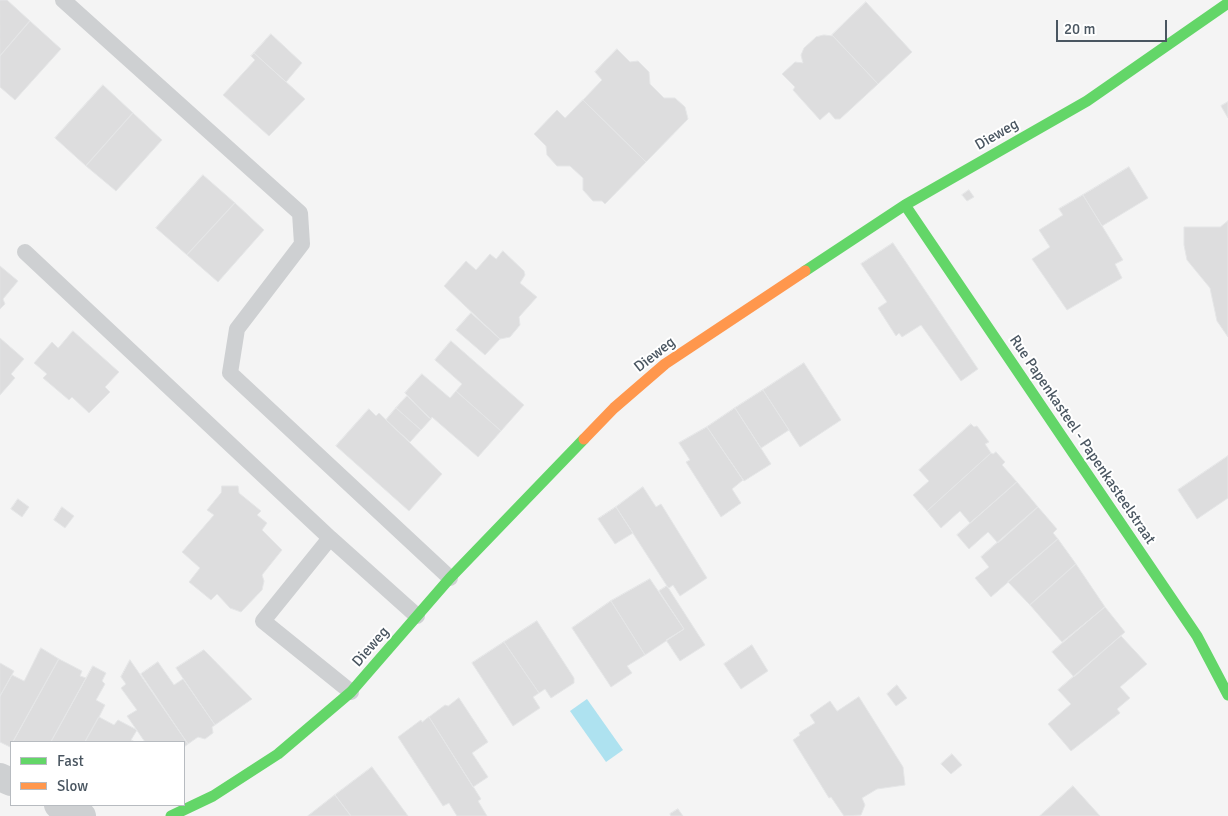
<!DOCTYPE html>
<html>
<head>
<meta charset="utf-8">
<style>
  body { margin:0 }
  #map { position:relative; width:1228px; height:816px; overflow:hidden; background:#f4f4f4; font-family:Signika,sans-serif }
  canvas { display:block }
  .legend { position:absolute; left:10px; top:741px; width:175px; height:65px; box-sizing:border-box; background:#fff; border:1px solid #b7bbc0; margin:0; padding:6px 9px; list-style:none; font-size:15px; color:#4a5661 }
  .legend li { display:flex; align-items:center; gap:10px; height:25px }
  .legend b { width:25px; border:1px solid #b7bbc0 }
  .scale { position:absolute; left:1056px; top:20px; width:111px; height:22px; box-sizing:border-box; border:2px solid #4a5661; border-top:0; padding-left:6px; font-size:15px; line-height:18px; white-space:nowrap; color:#4a5661; -webkit-text-stroke:4px #fff; paint-order:stroke }
</style>
</head>
<body>
<div id="map">
<canvas width="1228" height="816"></canvas>
<ul class="legend">
<li><b style="height:6px;background:#63d668"></b>Fast</li>
<li><b style="height:6px;background:#ff974d"></b>Slow</li>
</ul>
<div class="scale">20 m</div>
</div>
<script>
const context = document.querySelector('canvas').getContext('2d');
context.lineJoin = 'round';
function paint(path, color) { context.fillStyle = color; context.fill(path, 'evenodd'); }
function strokePath(path, color, width, dash) { context.strokeStyle = color; context.lineWidth = width; context.lineCap = dash ? 'butt' : 'round'; context.setLineDash(dash || []); context.stroke(path); }
function drawText(font, color, halo, rows, align = 'center') {
  context.font = font + ' Signika,sans-serif'; context.lineWidth = 4; context.setLineDash([]); context.textBaseline = 'middle'; context.strokeStyle = halo; context.fillStyle = color; for (const [text, x, y, turn = 0] of rows) {
    context.save(); context.translate(x, y); context.rotate((+turn || 0) * Math.PI / 180); context.textAlign = isNaN(turn) ? turn : align; if (halo) context.strokeText(text, 0, 0); context.fillText(text, 0, 0); context.restore();
  }
}
paint(new Path2D(`
  M 587,699 L 623,750 L 606,762 L 570,711 Z`), '#aee2f0');
const building = new Path2D(`
  M 0,0 L 7,0 L 30,21 L 0,56 Z
  M 866,2 L 912,52 L 878,84 L 832,35 Z
  M 30,21 L 61,49 L 15,100 L 0,87 L 0,56 Z
  M 271,34 L 302,63 L 286,82 L 254,53 Z
  M 824,35 L 833,36 L 878,84 L 840,119 L 835,119 L 829,112 L 820,120 L 793,90 L 795,87 L 782,74 L 795,62 L 803,63 L 801,55 L 804,48 L 816,37 Z
  M 617,49 L 630,62 L 638,61 L 649,72 L 650,84 L 664,98 L 675,98 L 685,107 L 688,119 L 646,162 L 583,100 L 602,80 L 595,72 Z
  M 254,53 L 305,99 L 269,136 L 223,95 L 255,60 L 251,56 Z
  M 103,85 L 133,113 L 86,166 L 55,138 Z
  M 583,100 L 646,162 L 605,204 L 602,201 L 593,201 L 583,190 L 583,178 L 570,166 L 557,166 L 547,155 L 546,146 L 534,134 L 557,110 L 565,118 Z
  M 1228,102 L 1228,118 L 1221,106 Z
  M 133,113 L 162,140 L 116,191 L 86,166 Z
  M 1129,167 L 1148,198 L 1102,226 L 1083,195 Z
  M 203,175 L 235,203 L 187,255 L 156,228 Z
  M 969,190 L 974,197 L 967,201 L 962,195 Z
  M 1083,195 L 1123,260 L 1115,264 L 1122,278 L 1067,310 L 1032,259 L 1050,247 L 1039,230 L 1063,215 L 1059,209 Z
  M 235,203 L 264,230 L 218,282 L 187,255 Z
  M 1228,221 L 1228,337 L 1217,321 L 1210,288 L 1187,260 L 1184,245 L 1184,227 L 1220,227 Z
  M 893,243 L 978,369 L 961,381 L 921,325 L 902,337 L 899,333 L 896,336 L 878,308 L 887,302 L 861,264 Z
  M 503,251 L 524,271 L 525,275 L 520,283 L 537,297 L 519,317 L 520,325 L 510,337 L 500,339 L 444,286 L 466,261 L 476,270 L 490,254 L 496,259 Z
  M 0,266 L 18,281 L 3,299 L 5,304 L 0,309 Z
  M 471,313 L 500,339 L 485,355 L 456,330 Z
  M 73,331 L 119,372 L 105,387 L 110,392 L 89,413 L 72,397 L 69,400 L 43,378 L 47,374 L 34,363 L 52,342 L 58,348 Z
  M 0,338 L 24,359 L 11,374 L 15,378 L 0,395 Z
  M 451,341 L 524,405 L 501,431 L 456,391 L 462,384 L 435,360 Z
  M 804,363 L 841,420 L 800,447 L 763,390 Z
  M 422,374 L 450,398 L 456,391 L 501,431 L 478,457 L 432,417 L 431,419 L 427,416 L 405,393 Z
  M 763,390 L 789,430 L 761,448 L 735,408 Z
  M 407,396 L 431,419 L 421,430 L 396,408 Z
  M 396,408 L 421,430 L 410,442 L 386,420 Z
  M 735,408 L 771,464 L 744,481 L 707,427 Z
  M 369,409 L 376,416 L 379,413 L 442,474 L 409,511 L 336,446 Z
  M 971,424 L 974,427 L 977,426 L 989,442 L 985,444 L 991,453 L 927,511 L 913,495 L 929,481 L 919,470 Z
  M 707,427 L 743,480 L 732,489 L 741,503 L 721,517 L 686,462 L 690,460 L 679,443 Z
  M 996,452 L 1005,462 L 1002,465 L 1017,482 L 970,523 L 960,511 L 941,528 L 927,511 L 991,453 L 993,454 Z
  M 1228,456 L 1228,498 L 1197,519 L 1178,490 Z
  M 1017,482 L 1038,507 L 998,543 L 988,532 L 969,549 L 957,535 Z
  M 222,486 L 238,486 L 239,493 L 261,511 L 257,515 L 267,523 L 262,530 L 282,550 L 262,575 L 264,581 L 262,590 L 241,612 L 230,608 L 217,594 L 211,600 L 189,582 L 200,568 L 182,552 L 214,515 L 207,510 L 221,493 Z
  M 643,487 L 656,507 L 661,504 L 707,578 L 680,596 L 673,585 L 669,588 L 667,586 L 616,507 Z
  M 18,499 L 29,507 L 22,517 L 11,509 Z
  M 62,507 L 74,516 L 65,528 L 54,520 Z
  M 616,507 L 633,533 L 615,544 L 598,519 Z
  M 1038,507 L 1057,529 L 1053,533 L 1058,539 L 991,597 L 975,578 L 989,567 L 981,557 Z
  M 1058,539 L 1076,564 L 1030,605 L 1008,582 Z
  M 1076,564 L 1105,607 L 1062,642 L 1030,605 Z
  M 650,579 L 684,629 L 645,655 L 611,601 Z
  M 667,586 L 705,645 L 680,661 L 666,640 L 684,629 L 659,591 Z
  M 611,601 L 645,655 L 627,666 L 632,673 L 611,687 L 572,628 Z
  M 1105,607 L 1125,632 L 1074,677 L 1052,652 Z
  M 537,621 L 574,678 L 574,683 L 551,698 L 545,689 L 539,693 L 504,642 Z
  M 1121,636 L 1147,664 L 1120,687 L 1130,698 L 1117,709 L 1120,713 L 1071,751 L 1048,724 L 1071,704 L 1058,690 Z
  M 504,642 L 539,693 L 533,697 L 540,708 L 513,726 L 472,663 Z
  M 752,645 L 768,671 L 741,689 L 724,664 Z
  M 41,648 L 59,659 L 10,747 L 0,742 L 0,696 L 12,675 L 24,681 Z
  M 204,650 L 252,699 L 215,725 L 176,668 Z
  M 59,659 L 82,671 L 80,676 L 86,678 L 51,742 L 13,742 Z
  M 130,660 L 188,744 L 184,747 L 184,742 L 145,742 L 127,716 L 137,710 L 121,688 L 126,684 L 121,677 Z
  M 158,662 L 174,685 L 183,679 L 215,725 L 212,727 L 213,733 L 205,739 L 198,737 L 188,744 L 141,674 Z
  M 0,663 L 14,671 L 0,696 Z
  M 93,666 L 106,673 L 102,681 L 105,684 L 96,700 L 105,705 L 99,717 L 85,742 L 51,742 Z
  M 897,685 L 907,698 L 896,706 L 887,694 Z
  M 859,697 L 903,767 L 905,785 L 877,789 L 862,798 L 865,805 L 861,815 L 844,816 L 831,797 L 829,798 L 793,740 L 800,735 L 799,733 L 815,723 L 810,715 L 830,701 L 837,711 Z
  M 459,698 L 488,742 L 472,753 L 488,777 L 473,787 L 429,717 L 445,705 L 448,706 Z
  M 99,717 L 114,725 L 118,720 L 137,730 L 131,740 L 135,742 L 85,742 Z
  M 429,717 L 481,799 L 478,801 L 487,816 L 457,816 L 449,803 L 443,806 L 398,737 L 421,720 L 422,722 Z
  M 952,754 L 962,765 L 951,774 L 941,764 Z
  M 372,767 L 408,816 L 351,816 L 335,795 Z
  M 1073,786 L 1100,816 L 1040,816 Z
  M 335,795 L 351,816 L 308,816 Z
  M 678,809 L 683,816 L 671,816 L 670,814 Z`);
paint(building, '#ddddde');
strokePath(building, '#e5e6e7', 1);
strokePath(new Path2D(`
  M 63,0 L 300,213 L 302,244 L 237,329 L 230,373 L 450,578
  M 25,252 L 330,538 L 263,621 L 351,692
  M 330,538 L 417,616`), '#ced0d2', 16);
strokePath(new Path2D(`
  M 0,777 L 11,782
  M 58,805 L 82,816`), '#ced0d2', 28);
strokePath(new Path2D(`
  M 905,205 L 1197,636 L 1228,695
  M 805,271 L 905,205 L 1087,101 L 1228,3
  M 171,816 L 213,796 L 278,754 L 351,692 L 450,578 L 584,439`), '#63d668', 11);
strokePath(new Path2D(`
  M 584,439 L 614,408 L 665,364 L 805,271`), '#ff974d', 11);
drawText('15px', '#4a5661', '#fff', [
  ["Dieweg",997,135,-30],
  ["Dieweg",655,355,-38],
  ["Rue Papenkasteel - Papenkasteelstraat",1082,440,56],
  ["Dieweg",371,647,-49]
]);
</script>
</body>
</html>
